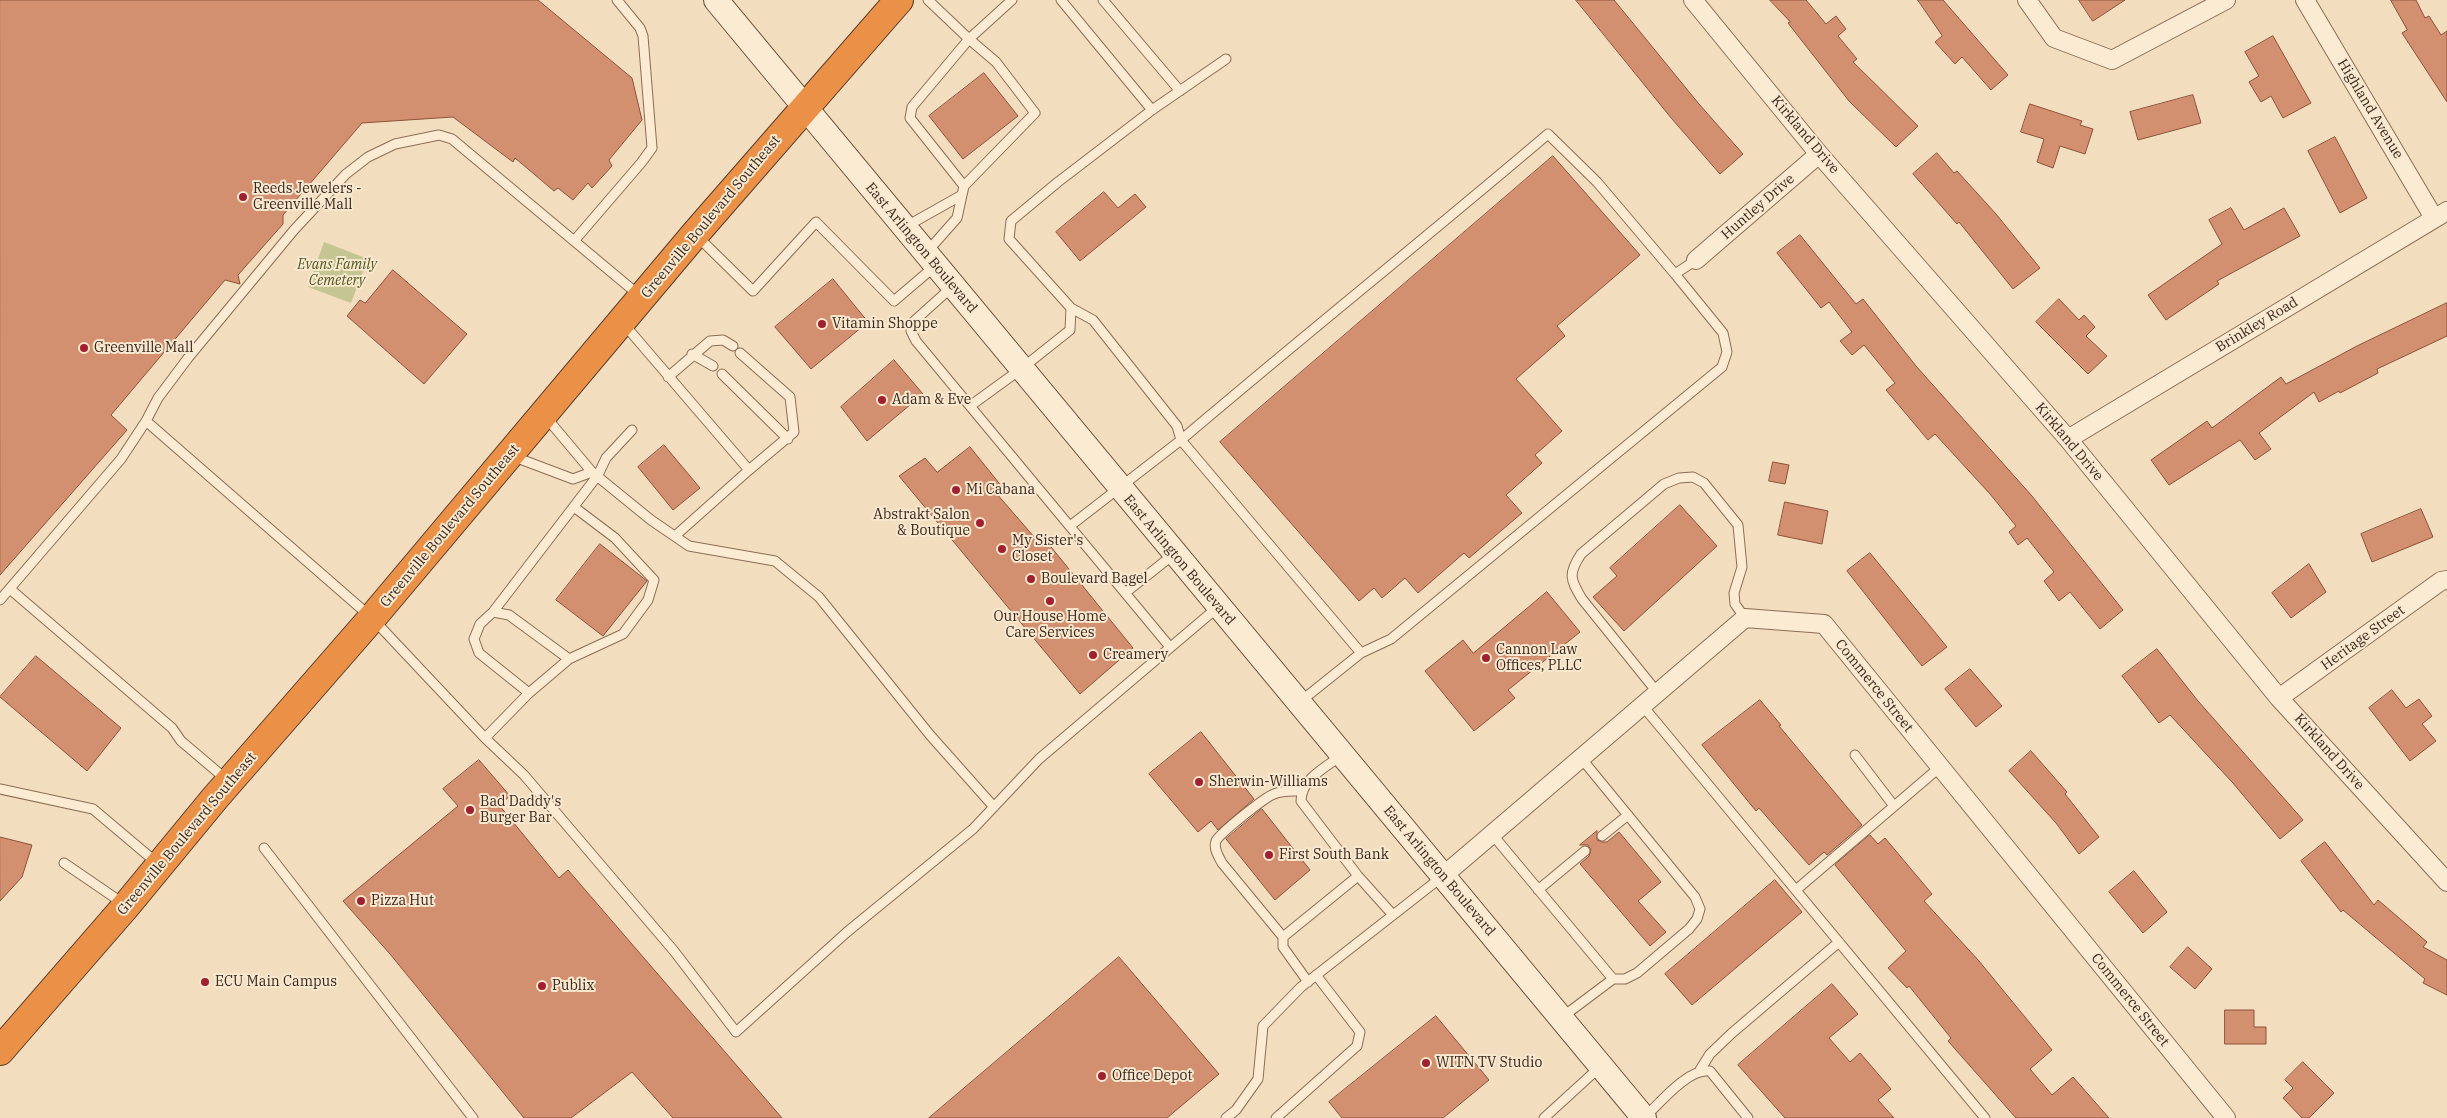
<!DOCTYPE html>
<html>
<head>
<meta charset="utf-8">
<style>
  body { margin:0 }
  canvas { display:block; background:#f2ddbf }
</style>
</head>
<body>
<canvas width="2447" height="1118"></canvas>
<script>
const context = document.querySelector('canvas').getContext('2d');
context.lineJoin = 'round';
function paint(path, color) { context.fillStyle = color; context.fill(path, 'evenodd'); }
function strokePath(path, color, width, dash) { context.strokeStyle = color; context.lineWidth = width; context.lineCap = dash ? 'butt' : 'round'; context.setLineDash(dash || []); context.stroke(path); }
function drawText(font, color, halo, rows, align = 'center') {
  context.font = font + ' "IBM Plex Serif",serif'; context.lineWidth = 4; context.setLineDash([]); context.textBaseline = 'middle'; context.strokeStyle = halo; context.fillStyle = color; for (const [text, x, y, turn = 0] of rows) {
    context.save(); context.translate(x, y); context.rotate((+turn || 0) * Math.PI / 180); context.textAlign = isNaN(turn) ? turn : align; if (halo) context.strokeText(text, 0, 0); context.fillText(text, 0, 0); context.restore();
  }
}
paint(new Path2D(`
  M 324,242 L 368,259 L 351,303 L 308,287 Z`), '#c4c592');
const building = new Path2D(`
  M 0,0 L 538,0 L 632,78 L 642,120 L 609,160 L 612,166 L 592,188 L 588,183 L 573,200 L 558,188 L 554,191 L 515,158 L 513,162 L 453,117 L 362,123 L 283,215 L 283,224 L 238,275 L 240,284 L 225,280 L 111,415 L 127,430 L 0,575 Z
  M 1576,0 L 1614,0 L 1699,104 L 1743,154 L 1720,174 L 1672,119 Z
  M 1770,0 L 1806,0 L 1826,24 L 1836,16 L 1846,29 L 1838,36 L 1857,59 L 1853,62 L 1918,126 L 1896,147 L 1849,101 L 1788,23 L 1790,22 Z
  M 1918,0 L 1943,0 L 2008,75 L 1991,90 L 1962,57 L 1955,64 L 1935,42 L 1942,36 Z
  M 2079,0 L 2125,0 L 2093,21 Z
  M 2391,0 L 2416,0 L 2425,18 L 2429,16 L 2441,35 L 2447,31 L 2447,102 L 2402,33 L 2407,30 Z
  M 2273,36 L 2311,103 L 2283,118 L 2271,96 L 2261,102 L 2249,82 L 2259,76 L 2245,52 Z
  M 984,73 L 1018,116 L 963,159 L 929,116 Z
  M 2193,95 L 2201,123 L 2138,140 L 2130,112 Z
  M 2030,104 L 2082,121 L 2080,125 L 2093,129 L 2085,154 L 2060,146 L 2053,168 L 2037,162 L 2044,139 L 2021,132 Z
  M 2335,137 L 2367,198 L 2340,213 L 2308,151 Z
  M 1937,153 L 1954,173 L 1957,171 L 1996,214 L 2040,268 L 2013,289 L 1959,222 L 1957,224 L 1913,174 Z
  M 1553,156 L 1640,255 L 1557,326 L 1565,336 L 1516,379 L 1562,431 L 1535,455 L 1542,463 L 1506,495 L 1522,513 L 1469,558 L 1464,553 L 1418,593 L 1405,578 L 1382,598 L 1374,588 L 1359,601 L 1220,442 Z
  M 1104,192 L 1118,208 L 1135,194 L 1146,207 L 1080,261 L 1056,232 Z
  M 2231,208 L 2244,230 L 2284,208 L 2300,236 L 2217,281 L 2219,284 L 2166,320 L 2148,295 L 2222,244 L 2209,220 Z
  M 1800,235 L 1856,304 L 1863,299 L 1916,366 L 2032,496 L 2123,610 L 2100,629 L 2070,592 L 2059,601 L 2044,581 L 2054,572 L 2027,538 L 2018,545 L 2009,532 L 2016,526 L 1990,494 L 1935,434 L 1928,440 L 1886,390 L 1895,383 L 1864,345 L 1852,355 L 1840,341 L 1852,332 L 1829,302 L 1821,308 L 1777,253 Z
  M 393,270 L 467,334 L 424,384 L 347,316 L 360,300 L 365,303 Z
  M 833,279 L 868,322 L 811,369 L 775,327 Z
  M 2059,299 L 2079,320 L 2084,315 L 2095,327 L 2086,336 L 2107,356 L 2088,374 L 2036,322 Z
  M 2447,303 L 2447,336 L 2377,369 L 2378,373 L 2340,393 L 2339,391 L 2319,402 L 2314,392 L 2259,433 L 2271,449 L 2255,460 L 2240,440 L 2169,485 L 2151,460 L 2207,421 L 2212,428 L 2281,377 L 2286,384 L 2357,346 Z
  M 894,360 L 923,394 L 867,441 L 841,407 Z
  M 664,445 L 700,488 L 673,510 L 638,467 Z
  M 970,447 L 1003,488 L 996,493 L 1042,546 L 1047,542 L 1133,648 L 1080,694 L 899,476 L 925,458 L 937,472 Z
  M 1773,462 L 1789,465 L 1785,484 L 1769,481 Z
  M 1785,502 L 1828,511 L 1822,544 L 1778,535 Z
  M 1680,505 L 1717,546 L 1624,631 L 1593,597 L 1617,576 L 1610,568 Z
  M 2421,509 L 2433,537 L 2372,562 L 2361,534 Z
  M 600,544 L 647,581 L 603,636 L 556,600 Z
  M 1870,553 L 1947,647 L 1922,666 L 1847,571 Z
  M 2309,564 L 2326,592 L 2291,618 L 2272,593 Z
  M 1547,592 L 1580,632 L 1508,690 L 1515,698 L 1474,731 L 1425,671 L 1463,640 L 1473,653 Z
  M 2157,649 L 2198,701 L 2303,820 L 2280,839 L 2232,782 L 2170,715 L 2159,723 L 2122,676 Z
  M 36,656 L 121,728 L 87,771 L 0,697 Z
  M 1970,669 L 2002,706 L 1976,727 L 1945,689 Z
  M 2392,690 L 2406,708 L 2419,699 L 2432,716 L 2422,724 L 2436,741 L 2410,761 L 2369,708 Z
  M 1760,700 L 1781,725 L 1779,726 L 1862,825 L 1827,855 L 1824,852 L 1809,865 L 1759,808 L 1756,811 L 1702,745 Z
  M 1201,732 L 1254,799 L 1218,830 L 1211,821 L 1198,832 L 1149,774 Z
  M 2031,751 L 2067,792 L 2065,794 L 2099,837 L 2079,854 L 2056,823 L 2009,771 Z
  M 479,760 L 510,796 L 499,805 L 559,878 L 568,870 L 782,1118 L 673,1118 L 632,1072 L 571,1118 L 524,1118 L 390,954 L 343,901 L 458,806 L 443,789 Z
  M 1262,809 L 1310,870 L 1275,900 L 1226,839 Z
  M 1597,831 L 1597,840 L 1602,842 L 1607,842 L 1619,832 L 1661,882 L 1638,901 L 1666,932 L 1650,946 L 1580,864 L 1589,856 L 1591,850 L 1588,845 L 1580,845 Z
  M 1870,835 L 1878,844 L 1885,838 L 1932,894 L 1924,901 L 1979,961 L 2052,1050 L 2030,1069 L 2052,1095 L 2073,1077 L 2109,1118 L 2016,1118 L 1948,1041 L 1951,1038 L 1909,986 L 1907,988 L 1888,968 L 1906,951 L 1835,865 Z
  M 0,837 L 32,845 L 22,877 L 0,901 Z
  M 2325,842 L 2374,905 L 2378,900 L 2427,942 L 2423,947 L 2447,960 L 2447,995 L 2423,983 L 2425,979 L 2343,910 L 2341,912 L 2301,861 Z
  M 2134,871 L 2167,912 L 2143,933 L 2109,892 Z
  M 1775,880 L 1802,912 L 1692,1005 L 1665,974 Z
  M 2188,947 L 2212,969 L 2195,989 L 2170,967 Z
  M 1119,957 L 1219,1074 L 1167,1118 L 929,1118 Z
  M 1832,984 L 1858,1014 L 1829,1038 L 1850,1062 L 1860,1053 L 1891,1089 L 1878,1100 L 1894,1118 L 1785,1118 L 1738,1065 Z
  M 2225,1010 L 2254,1010 L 2254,1027 L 2266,1027 L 2266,1044 L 2225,1044 Z
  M 1436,1016 L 1489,1080 L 1443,1118 L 1342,1118 L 1329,1102 Z
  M 2303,1062 L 2334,1093 L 2309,1118 L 2302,1118 L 2283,1098 L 2293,1088 L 2285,1080 Z`);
paint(building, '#d39071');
strokePath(building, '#8d5239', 1);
const lane = new Path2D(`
  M 928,0 L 969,39 L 1012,0
  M 1061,0 L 1152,110 L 1226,59
  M 1103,0 L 1180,91
  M 905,227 L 962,195
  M 697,236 L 753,291 L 816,222 L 894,301 L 935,266
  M 574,241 L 641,163 L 652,148 L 643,36 L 640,28 L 617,0
  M 926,253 L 957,218 L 964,186 L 910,118 L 912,107 L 969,39 L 996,62 L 1035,113 L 964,186
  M 953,286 L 912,323 L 911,331 L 916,341 L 1170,647
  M 623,323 L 749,470 L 675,536
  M 740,353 L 790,397 L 794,432 L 749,470
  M 692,354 L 713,366
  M 722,374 L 788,439
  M 668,377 L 710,341 L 723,340 L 733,346
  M 970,406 L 1021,369 L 1070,330 L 1071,308 L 1009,239 L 1011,221 L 1058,182 L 1152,110
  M 545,416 L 592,472 L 651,520 L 689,546 L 775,561 L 819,597 L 930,735 L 994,807
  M 146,421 L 372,618 L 485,738 L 524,775 L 674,951 L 736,1032 L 847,932 L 973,829 L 1039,759 L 1218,607
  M 512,456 L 573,479 L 592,472
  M 1070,526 L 1181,440 L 1177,426 L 1093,320 L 1071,308
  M 10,589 L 172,728 L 181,741 L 227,780
  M 1125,593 L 1174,554
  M 0,600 L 121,459 L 146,421 L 158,398 L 188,358 L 294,230 L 346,174 L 368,157 L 395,144 L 439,135 L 452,139 L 640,296
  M 493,612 L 598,475 L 606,458 L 632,430
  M 1361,653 L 1181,440 C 1302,337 1427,237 1548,134 L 1597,182 L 1675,274 L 1696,260
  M 1657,692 L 1582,599 C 1570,579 1568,574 1581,554 L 1664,484 L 1679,478 L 1693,477 L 1704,483 L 1738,525 L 1742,567 L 1734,593 L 1735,604 L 1745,618
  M 529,693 L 479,653 L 474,639 L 480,624 L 493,612 L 509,615 L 569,659
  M 1301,701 L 1361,653 L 1391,639 L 1722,367 L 1727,352 L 1723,333 L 1675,274
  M 1642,705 L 1985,1118
  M 485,738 L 529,693 L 569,659 L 623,634 L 648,600 L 654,580 L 615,538 L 574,507
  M 1342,755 C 1326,767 1301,779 1301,801 L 1358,876 L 1393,915
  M 1855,755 L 1894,806
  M 0,789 L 93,809 L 157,863
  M 1301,791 C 1292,791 1282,790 1274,794 C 1265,797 1219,834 1216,841 C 1213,849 1219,857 1222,863 L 1283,937 L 1283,947 L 1308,982
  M 1492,834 L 1613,979
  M 1602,836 L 1628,815
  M 264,848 L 473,1118
  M 64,863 L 124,904
  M 1538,890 L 1585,851
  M 1796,890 L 1940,767
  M 1283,937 L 1358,876
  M 1561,1018 L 1613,979 L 1625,979 L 1637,973 L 1689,929 L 1697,919 L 1700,909 L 1695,897 L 1581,758
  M 1700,1070 L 1710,1054 L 1732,1033 L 1839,942
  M 1226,1118 L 1236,1110 L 1258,1079 L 1263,1026 L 1301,987 L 1443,876
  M 1276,1118 L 1357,1046 L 1360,1032 L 1316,975
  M 1544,1118 L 1601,1066
  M 1644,1118 C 1660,1103 1688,1068 1710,1071 L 1748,1118`);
const street = new Path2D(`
  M 1693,0 L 1819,154 L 2068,439 L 2279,698 L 2447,882
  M 2027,0 L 2054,38 L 2112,60 L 2226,0
  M 2305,0 L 2434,218
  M 1696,260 L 1819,154
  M 2068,439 L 2447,211
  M 2279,698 L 2441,581 L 2447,580
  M 1443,876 L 1745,618 L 1824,624 L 2226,1118`);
const secondary = new Path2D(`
  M 716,0 L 1644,1118`);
const highway = new Path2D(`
  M 0,1051 L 126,906 L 215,798 L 372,618 L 695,234 L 899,0`);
strokePath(lane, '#8c6d55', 11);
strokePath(street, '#8c6d55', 20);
strokePath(secondary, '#6e4e39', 26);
strokePath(highway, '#593b2a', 30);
strokePath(lane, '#fcebd3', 9);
strokePath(street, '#fcebd3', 18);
strokePath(secondary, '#fcebd3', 24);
strokePath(highway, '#ea9147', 28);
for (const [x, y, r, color] of [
  [243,197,5,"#a0202f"],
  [822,324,5,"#a0202f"],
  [84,348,5,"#a0202f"],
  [882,400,5,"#a0202f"],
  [956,490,5,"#a0202f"],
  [980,523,5,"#a0202f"],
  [1002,549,5,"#a0202f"],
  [1031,579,5,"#a0202f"],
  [1050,601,5,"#a0202f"],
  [1093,655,5,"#a0202f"],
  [1486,658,5,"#a0202f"],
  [1199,782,5,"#a0202f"],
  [470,810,5,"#a0202f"],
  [1269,855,5,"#a0202f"],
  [361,901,5,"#a0202f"],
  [205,982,5,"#a0202f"],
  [542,986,5,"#a0202f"],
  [1426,1063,5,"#a0202f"],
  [1102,1076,5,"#a0202f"]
]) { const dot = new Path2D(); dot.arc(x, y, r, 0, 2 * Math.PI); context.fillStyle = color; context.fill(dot); strokePath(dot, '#f8e8cf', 2); }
drawText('14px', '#3a271b', '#f8e8cf', [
  ["Highland Avenue",2370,109,59],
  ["Kirkland Drive",1805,135,50],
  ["Huntley Drive",1758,207,-41],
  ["Greenville Boulevard Southeast",711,217,-50],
  ["East Arlington Boulevard",921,248,50],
  ["Brinkley Road",2257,325,-31],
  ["Kirkland Drive",2069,442,50],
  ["Greenville Boulevard Southeast",450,526,-50],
  ["East Arlington Boulevard",1179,560,50],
  ["Heritage Street",2363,638,-36],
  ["Commerce Street",1874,686,51],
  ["Kirkland Drive",2329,752,48],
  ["Greenville Boulevard Southeast",187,834,-50],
  ["East Arlington Boulevard",1439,871,50],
  ["Commerce Street",2130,1000,51]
]);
drawText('14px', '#3a271b', '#f8e8cf', [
  ["Reeds Jewelers -",253,189],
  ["Greenville Mall",253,205],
  ["Vitamin Shoppe",832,324],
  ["Greenville Mall",94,348],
  ["Adam & Eve",892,400],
  ["Mi Cabana",966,490],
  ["Abstrakt Salon",970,515,"right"],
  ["& Boutique",970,531,"right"],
  ["My Sister's",1012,541],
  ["Closet",1012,557],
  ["Boulevard Bagel",1041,579],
  ["Our House Home",1050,617,"center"],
  ["Care Services",1050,633,"center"],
  ["Cannon Law",1496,650],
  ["Offices, PLLC",1496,666],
  ["Creamery",1103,655],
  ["Sherwin-Williams",1209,782],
  ["Bad Daddy's",480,802],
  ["Burger Bar",480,818],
  ["First South Bank",1279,855],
  ["Pizza Hut",371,901],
  ["ECU Main Campus",215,982],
  ["Publix",552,986],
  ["WITN TV Studio",1436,1063],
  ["Office Depot",1112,1076]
], 'left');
drawText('italic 14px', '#505820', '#f8e8cf', [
  ["Evans Family",337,265],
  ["Cemetery",337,281]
]);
</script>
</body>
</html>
